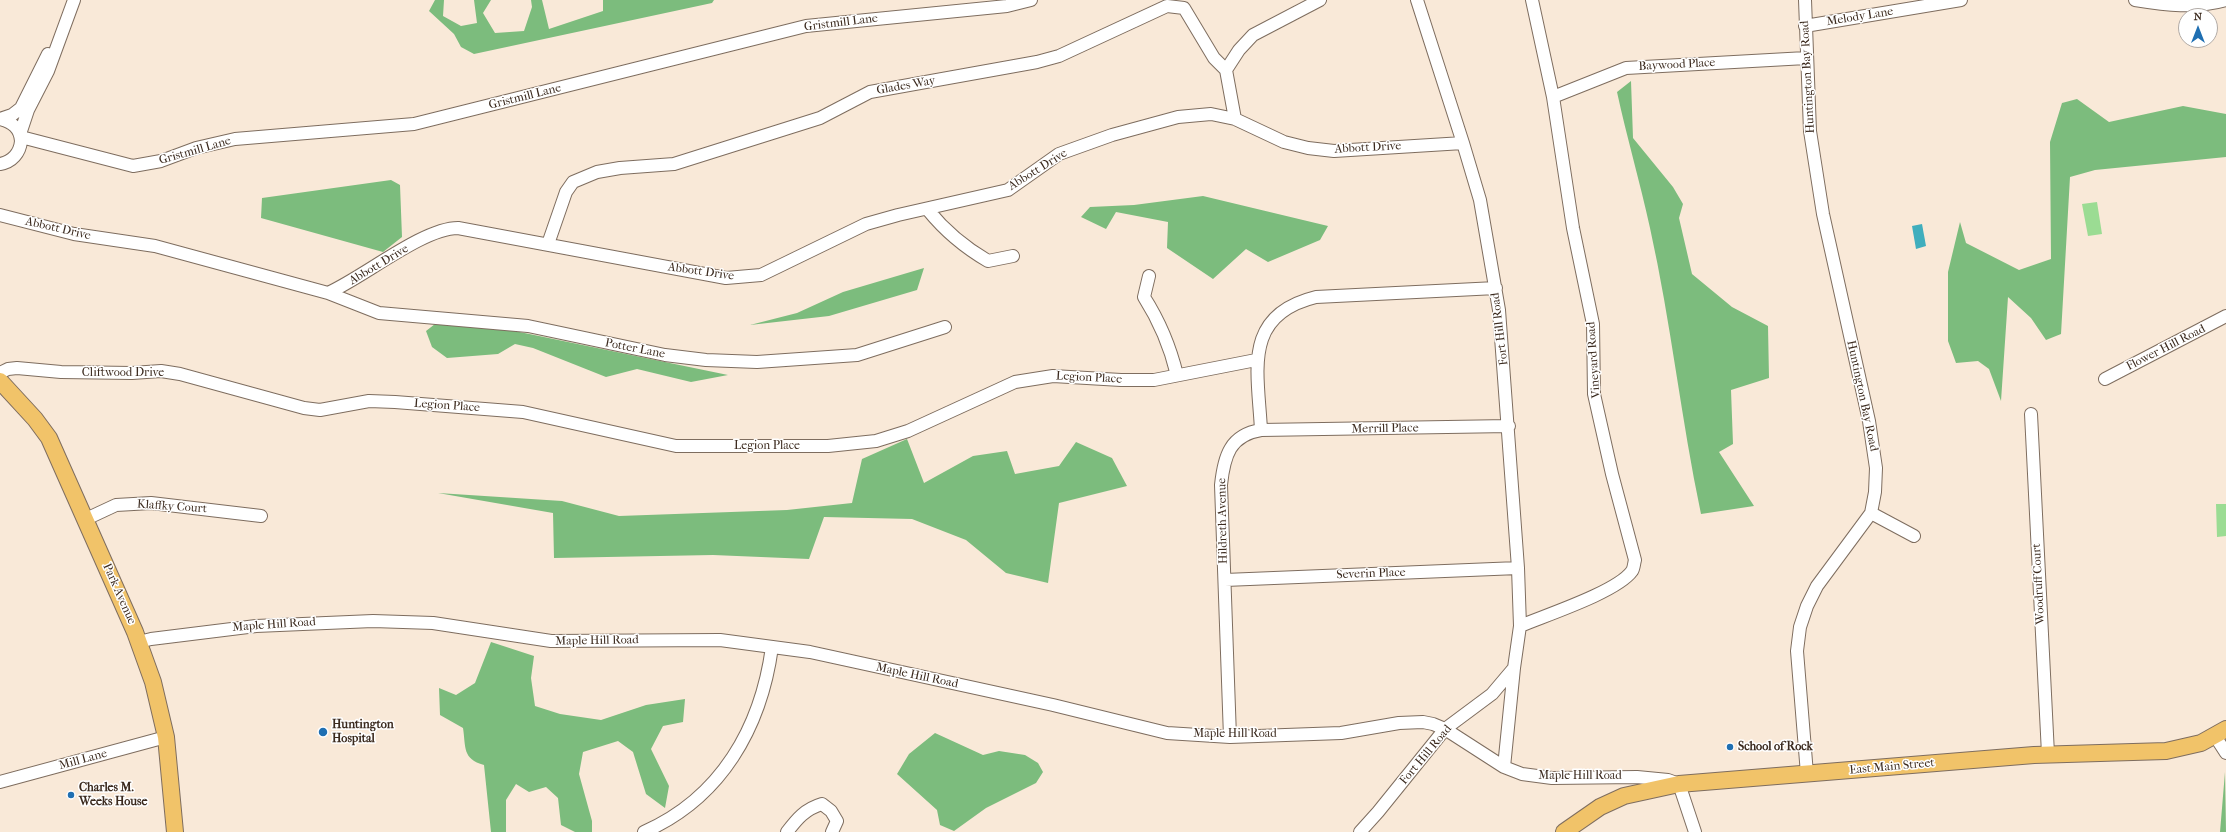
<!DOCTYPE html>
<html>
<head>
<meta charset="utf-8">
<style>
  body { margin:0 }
  #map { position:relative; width:2226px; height:832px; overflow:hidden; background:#f9e9d8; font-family:"IM FELL French Canon",serif }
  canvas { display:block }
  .north { position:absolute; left:2178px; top:8px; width:40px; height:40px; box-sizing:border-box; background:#fff; border:1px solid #b1aaa5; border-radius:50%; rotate:0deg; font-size:11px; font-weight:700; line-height:16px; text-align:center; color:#3b2a1e }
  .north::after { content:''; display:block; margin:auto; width:14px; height:18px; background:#1f6fb2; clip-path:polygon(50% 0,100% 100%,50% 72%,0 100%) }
</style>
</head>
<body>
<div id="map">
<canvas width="2226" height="832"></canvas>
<div class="north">N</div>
</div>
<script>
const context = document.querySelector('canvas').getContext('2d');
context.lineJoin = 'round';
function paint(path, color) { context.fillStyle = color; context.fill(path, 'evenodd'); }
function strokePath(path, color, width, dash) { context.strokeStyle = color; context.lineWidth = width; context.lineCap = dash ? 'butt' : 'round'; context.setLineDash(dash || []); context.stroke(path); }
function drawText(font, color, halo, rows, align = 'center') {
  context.font = font + ' "IM FELL French Canon",serif'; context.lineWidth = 3; context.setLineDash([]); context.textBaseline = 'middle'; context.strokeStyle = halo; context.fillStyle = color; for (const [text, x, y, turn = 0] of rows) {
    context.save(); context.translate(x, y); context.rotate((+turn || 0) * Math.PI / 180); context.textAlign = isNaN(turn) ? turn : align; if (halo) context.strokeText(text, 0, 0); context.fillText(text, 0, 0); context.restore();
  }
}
paint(new Path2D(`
  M 2097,202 L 2102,234 L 2088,236 L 2082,204 Z
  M 2216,504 L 2226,504 L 2226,536 L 2217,537 Z`), '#9bdc93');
paint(new Path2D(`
  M 435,0 L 444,0 L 443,16 L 461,26 L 477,23 L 474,0 L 491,0 L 483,13 L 495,33 L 524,31 L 532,7 L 531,0 L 542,0 L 549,29 L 603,11 L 603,0 L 714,0 L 712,3 L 474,54 L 461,47 L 454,34 L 429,11 Z
  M 1631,81 L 1633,138 L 1673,187 L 1683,204 L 1679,218 L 1692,274 L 1732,307 L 1768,326 L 1769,378 L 1731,390 L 1733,444 L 1719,452 L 1754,506 L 1701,514 C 1681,419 1671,322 1650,228 C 1640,182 1627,138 1617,92 Z
  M 2077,99 L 2109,122 L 2183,106 L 2226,114 L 2226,157 L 2095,170 L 2070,177 L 2061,334 L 2046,340 L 2031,318 L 2008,297 L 2001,401 L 1989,369 L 1978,361 L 1956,363 L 1948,341 L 1948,272 L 1960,222 L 1966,243 L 2019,270 L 2051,259 L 2050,142 L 2062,103 Z
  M 391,180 L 400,185 L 402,237 L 383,252 L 261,218 L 262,198 Z
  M 1203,196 L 1328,226 L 1320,240 L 1268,262 L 1246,249 L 1213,279 L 1167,248 L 1168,222 L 1116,212 L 1106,229 L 1081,217 L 1090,207 L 1134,205 Z
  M 924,268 L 917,290 L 829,316 L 750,325 L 797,313 L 843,292 Z
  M 435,324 L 505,329 L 728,375 L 691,382 L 637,369 L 606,377 L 533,348 L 515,344 L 498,354 L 447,358 L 432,347 L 426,331 Z
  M 907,439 L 924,483 L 973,456 L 1007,451 L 1015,474 L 1059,466 L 1076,442 L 1112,458 L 1127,486 L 1059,503 L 1048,583 L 1006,573 L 966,540 L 912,519 L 824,517 L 809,559 L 713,555 L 554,558 L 553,513 L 438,493 L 562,501 L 619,516 L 787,510 L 852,503 L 862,459 Z
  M 491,642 L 534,656 L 531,678 L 535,706 L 560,714 L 601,720 L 646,705 L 685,699 L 683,722 L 663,726 L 651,749 L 669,786 L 665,808 L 646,794 L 633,752 L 618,741 L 583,752 L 579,774 L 592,821 L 592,832 L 575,832 L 561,825 L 558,798 L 546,787 L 529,792 L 516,784 L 506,800 L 506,832 L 491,832 L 484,765 C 462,759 466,747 463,728 L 440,715 L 439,688 L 456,695 L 475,683 Z
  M 935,733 L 983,755 L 999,751 L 1025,755 L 1038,763 L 1043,772 L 1036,783 L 986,808 L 954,831 L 940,825 L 937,810 L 897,774 L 909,754 Z
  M 2225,772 L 2226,832 L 2220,832 Z`), '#7cbc7d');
paint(new Path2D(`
  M 1922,224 L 1926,246 L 1916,249 L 1912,226 Z`), '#40aebd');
const minor = new Path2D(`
  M 1805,0 L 1810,131 L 1823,214 L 1869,421 L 1876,468 L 1875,492 L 1871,513 L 1817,586 L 1807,606 L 1800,627 L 1797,651 L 1807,774
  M 2135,0 C 2166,5 2195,9 2226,0
  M 1805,26 L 1961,0
  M 1226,70 L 1239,50 L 1253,35 L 1320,0
  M 1553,97 L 1626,68 L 1806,58
  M 0,119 L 12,115 L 21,108 L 48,54
  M 0,119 C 12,122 20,128 21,141 C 20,153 12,162 0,164
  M 20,134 L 28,110 L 48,71 L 74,0
  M 21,137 L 133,166 L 161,161 L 196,148 L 235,139 L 414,124 L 806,26 L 1007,6 L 1031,0
  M 928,210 C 945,231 964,247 988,261 L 1013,256
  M 0,215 L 74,234 L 155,246 L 328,293 C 364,277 423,228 458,228 L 726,278 L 761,275 L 866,224 L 898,215 L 1008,190 L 1059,154 L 1112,135 L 1178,117 L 1211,114 L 1235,119 L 1284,142 L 1308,148 L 1334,151 L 1463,143
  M 548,244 L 566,192 L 573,182 L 597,172 L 620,168 L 674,164 L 820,118 L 870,92 L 1037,62 L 1059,56 L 1167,6 L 1184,8 L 1214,58 L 1226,70 L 1235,119
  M 1149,276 L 1144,297 C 1160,322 1170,346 1177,375
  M 328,293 L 379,313 L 528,326 L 665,355 L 706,360 L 757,362 L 857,355 L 945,327
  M 0,373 L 8,369 L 17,368 L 61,372 L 132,373 L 161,371 L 180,374 L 304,408 L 320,410 L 369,401 L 395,402 L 523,412 L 676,446 L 828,446 L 876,441 L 908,431 L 1015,382 L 1053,376 L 1121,380 L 1154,380 L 1256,360
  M 2105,379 L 2226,316
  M 2031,414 L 2048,754
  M 1261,430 C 1258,371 1242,315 1316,297 L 1496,288
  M 1871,513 L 1914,536
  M 86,519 L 116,505 L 151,503 L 261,516
  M 1225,580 L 1518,568
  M 1520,626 C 1546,615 1617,592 1632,571 C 1634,568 1634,563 1635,560 L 1612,474 L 1594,394 L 1593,324 L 1573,228 L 1553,97 L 1532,0
  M 139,642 L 151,639 L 256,626 L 373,621 L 433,623 L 551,641 L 720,640 L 810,652 L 1053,705 L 1167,733 L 1230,737 L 1341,733 L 1399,723 L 1423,722 L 1433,724 L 1445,729 L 1504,767 L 1522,774 L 1552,778 L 1637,777 L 1668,780 L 1679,784 L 1695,832
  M 2215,736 L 2226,753
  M 1230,737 L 1221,485 C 1224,456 1230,435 1261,430 L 1509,426
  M 1504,767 L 1514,668
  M 0,782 L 166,737
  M 644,832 C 721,798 761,728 772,647
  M 787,832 C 797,819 805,809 822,804 L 831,811 L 837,821 L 832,832
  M 1360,832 L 1378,812 L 1445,729 L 1492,694 L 1514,668 L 1520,626 L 1518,568 L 1499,310 L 1480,200 L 1463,143 L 1417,0`);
const major = new Path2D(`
  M 0,381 L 35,419 L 49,438 L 135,632 L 153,682 L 166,737 L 175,832
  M 1564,832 L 1600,807 L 1624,796 L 1679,784 L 2034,755 L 2166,751 L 2201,743 L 2226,729`);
strokePath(minor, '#7e6d5f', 14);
strokePath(major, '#7e6d5f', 18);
strokePath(minor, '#fff', 12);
strokePath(major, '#f1c369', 16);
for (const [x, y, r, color] of [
  [323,732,5,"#1f6fb2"],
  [1730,747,4,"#1f6fb2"],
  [71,795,4,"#1f6fb2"]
]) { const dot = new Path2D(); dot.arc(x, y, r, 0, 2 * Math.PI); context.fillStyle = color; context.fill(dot); strokePath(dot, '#fff', 1.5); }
drawText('12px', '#3b2a1e', '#fff', [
  ["Melody Lane",1860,17,-9],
  ["Gristmill Lane",841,23,-7],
  ["Baywood Place",1677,65,-3],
  ["Huntington Bay Road",1808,77,-93],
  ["Glades Way",906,86,-10],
  ["Gristmill Lane",525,97,-14],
  ["Abbott Drive",1368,148,-3],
  ["Gristmill Lane",195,151,-16],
  ["Abbott Drive",1038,170,-32],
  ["Abbott Drive",58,229,13],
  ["Abbott Drive",379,265,-31],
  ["Abbott Drive",701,272,8],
  ["Fort Hill Road",1500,329,-97],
  ["Flower Hill Road",2166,348,-27],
  ["Potter Lane",635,349,11],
  ["Vineyard Road",1594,360,-94],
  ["Cliftwood Drive",123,373],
  ["Legion Place",1089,378,3],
  ["Huntington Bay Road",1862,396,78],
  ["Legion Place",447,406,4],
  ["Merrill Place",1385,429,-1],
  ["Legion Place",767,446],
  ["Klaffky Court",172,507,4],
  ["Hildreth Avenue",1223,521,-91],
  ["Severin Place",1371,574,-2],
  ["Woodruff Court",2039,584,-93],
  ["Park Avenue",119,594,66],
  ["Maple Hill Road",274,625,-4],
  ["Maple Hill Road",597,641,-1],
  ["Maple Hill Road",917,676,12],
  ["Maple Hill Road",1235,734],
  ["Fort Hill Road",1426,755,-50],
  ["Mill Lane",83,760,-15],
  ["East Main Street",1892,767,-5],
  ["Maple Hill Road",1580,776]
]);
drawText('bold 12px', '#3b2a1e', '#fff', [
  ["Huntington",332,725],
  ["Hospital",332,739],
  ["School of Rock",1738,747],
  ["Charles M.",79,788],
  ["Weeks House",79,802]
], 'left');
</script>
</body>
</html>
